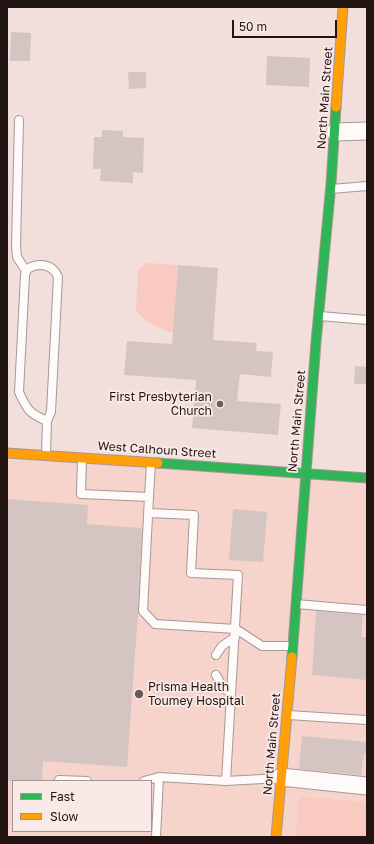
<!DOCTYPE html>
<html>
<head>
<meta charset="utf-8">
<style>
  body { margin:0 }
  #map { position:relative; width:374px; height:844px; overflow:hidden; background:#f2deda; font-family:"Golos Text",sans-serif }
  canvas { display:block }
  .frame { position:absolute; inset:0; border:8px solid #211412; pointer-events:none }
  .legend { position:absolute; left:12px; top:780px; width:140px; height:52px; box-sizing:border-box; background:#faeae7; border:1px solid #a39492; margin:0; padding:5px 7px; list-style:none; font-size:12px; color:#211412 }
  .legend li { display:flex; align-items:center; gap:8px; height:20px }
  .legend b { width:20px; border:1px solid #a39492 }
  .scale { position:absolute; left:232px; top:20px; width:105px; height:18px; box-sizing:border-box; border:2px solid #211412; border-top:0; padding-left:5px; font-size:12px; line-height:14px; white-space:nowrap; color:#211412; -webkit-text-stroke:3px #faeae7; paint-order:stroke }
</style>
</head>
<body>
<div id="map">
<canvas width="374" height="844"></canvas>
<div class="frame"></div>
<ul class="legend">
<li><b style="height:5px;background:#30b455"></b>Fast</li>
<li><b style="height:5px;background:#ff9f0a"></b>Slow</li>
</ul>
<div class="scale">50 m</div>
</div>
<script>
const context = document.querySelector('canvas').getContext('2d');
context.lineJoin = 'round';
function paint(path, color) { context.fillStyle = color; context.fill(path, 'evenodd'); }
function strokePath(path, color, width, dash) { context.strokeStyle = color; context.lineWidth = width; context.lineCap = dash ? 'butt' : 'round'; context.setLineDash(dash || []); context.stroke(path); }
function drawText(font, color, halo, rows, align = 'center') {
  context.font = font + ' "Golos Text",sans-serif'; context.lineWidth = 3.5; context.setLineDash([]); context.textBaseline = 'middle'; context.strokeStyle = halo; context.fillStyle = color; for (const [text, x, y, turn = 0] of rows) {
    context.save(); context.translate(x, y); context.rotate((+turn || 0) * Math.PI / 180); context.textAlign = isNaN(turn) ? turn : align; if (halo) context.strokeText(text, 0, 0); context.fillText(text, 0, 0); context.restore();
  }
}
paint(new Path2D(`
  M 7,453 L 367,480 L 367,837 L 7,837 ZM 13,781 L 151,781 L 151,831 L 13,831 Z`), '#f6d4cc');
paint(new Path2D(`
  M 146,263 L 178,265 L 173,333 C 156,328 149,324 136,311 L 138,270 Z
  M 299,797 L 367,802 L 367,837 L 296,837 Z`), '#f9cac0');
paint(new Path2D(`
  M 11,32 L 31,33 L 30,61 L 10,61 Z
  M 267,56 L 310,58 L 309,87 L 266,85 Z
  M 128,72 L 146,72 L 146,88 L 129,89 Z
  M 102,130 L 123,131 L 123,137 L 144,138 L 143,173 L 133,172 L 133,183 L 100,181 L 101,169 L 93,169 L 94,137 L 102,137 Z
  M 178,265 L 218,268 L 213,340 L 257,343 L 256,351 L 273,352 L 271,377 L 240,374 L 237,401 L 281,404 L 278,435 L 192,428 L 196,380 L 124,375 L 127,341 L 172,344 Z
  M 355,366 L 367,367 L 367,384 L 354,384 Z
  M 7,499 L 88,505 L 87,524 L 142,528 L 138,613 L 127,767 L 43,761 L 42,781 L 7,781 Z
  M 233,509 L 267,512 L 263,562 L 229,560 Z
  M 316,611 L 363,615 L 361,637 L 367,637 L 367,680 L 312,675 Z
  M 302,736 L 367,742 L 367,754 L 364,754 L 361,775 L 299,769 Z`), '#d5c5c2');
const lane = new Path2D(`
  M 19,120 L 16,246 L 17,257 L 26,271
  M 331,189 L 367,186
  M 320,316 L 367,320
  M 46,454 L 47,421 L 51,412 L 58,277 C 53,264 39,262 27,269 L 25,275 L 19,392 C 27,410 29,413 47,421
  M 82,458 L 81,494 L 149,497 L 143,611 L 155,624 L 236,629 L 262,646 L 292,646
  M 149,497 L 151,463
  M 149,513 L 194,515 L 191,573 L 238,575 L 226,781
  M 296,604 L 367,610
  M 216,655 L 222,646 L 235,637
  M 216,675 L 222,686 L 231,694
  M 288,715 L 367,720
  M 59,780 L 87,781
  M 144,781 L 159,777 L 226,781 L 280,778
  M 156,837 L 159,777`);
const street = new Path2D(`
  M 335,132 L 367,131
  M 281,777 L 367,786`);
const fast = new Path2D(`
  M 158,463 L 367,478
  M 292,657 L 316,342 L 331,184 L 336,107`);
const slow = new Path2D(`
  M 336,107 L 343,7
  M 7,453 L 158,463
  M 276,837 L 292,657`);
strokePath(lane, '#a79895', 10);
strokePath(street, '#a79895', 19);
strokePath(fast, '#a79895', 11);
strokePath(slow, '#a79895', 11);
strokePath(lane, '#fdfaf9', 8);
strokePath(street, '#fdfaf9', 17);
strokePath(fast, '#30b455', 9);
strokePath(slow, '#ff9f0a', 9);
for (const [x, y, r, color] of [
  [220,404,4,"#6a5b58"],
  [139,694,5,"#6a5b58"]
]) { const dot = new Path2D(); dot.arc(x, y, r, 0, 2 * Math.PI); context.fillStyle = color; context.fill(dot); strokePath(dot, '#faeae7', 1.5); }
drawText('12px', '#211412', '#faeae7', [
  ["North Main Street",325,98,-86],
  ["North Main Street",297,421,-85],
  ["West Calhoun Street",157,450,4],
  ["North Main Street",272,744,-85]
]);
drawText('12px', '#211412', '#faeae7', [
  ["First Presbyterian",212,397],
  ["Church",212,411],
  ["Prisma Health",148,687,"left"],
  ["Toumey Hospital",148,701,"left"]
], 'right');
</script>
</body>
</html>
